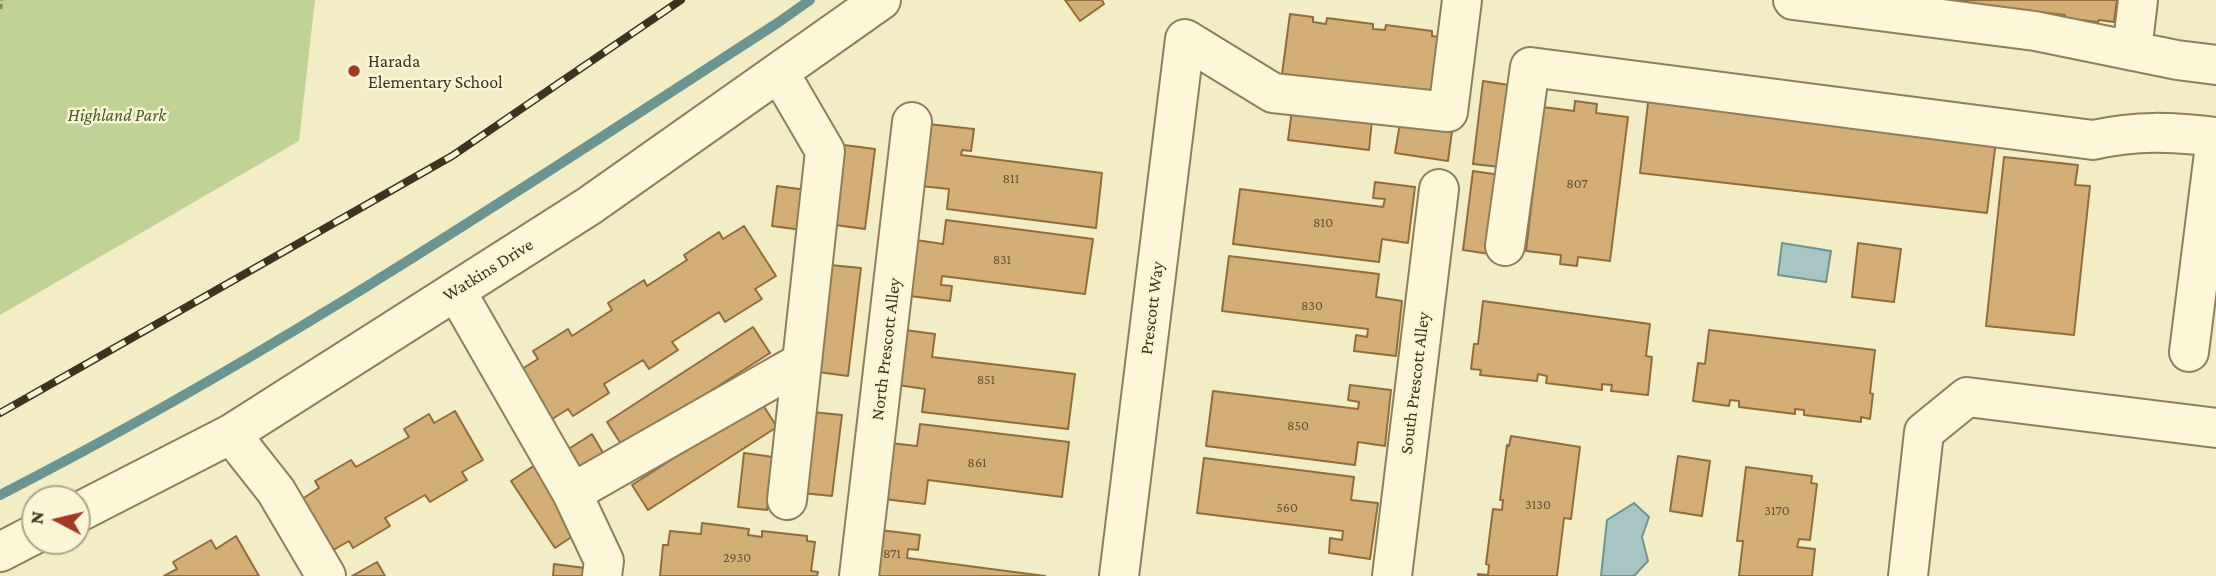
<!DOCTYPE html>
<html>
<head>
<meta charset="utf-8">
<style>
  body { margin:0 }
  #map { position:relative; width:2216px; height:576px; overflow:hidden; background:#f2edc5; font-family:"Crimson Pro",serif }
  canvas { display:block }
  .north { position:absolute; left:21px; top:485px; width:70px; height:70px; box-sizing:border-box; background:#f9f5d5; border:2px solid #aea78c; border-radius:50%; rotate:277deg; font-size:19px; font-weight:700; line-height:28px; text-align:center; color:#3e331e }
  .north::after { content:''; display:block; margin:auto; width:24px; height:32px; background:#a43923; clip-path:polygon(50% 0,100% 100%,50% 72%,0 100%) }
</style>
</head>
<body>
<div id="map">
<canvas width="2216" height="576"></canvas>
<div class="north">N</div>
</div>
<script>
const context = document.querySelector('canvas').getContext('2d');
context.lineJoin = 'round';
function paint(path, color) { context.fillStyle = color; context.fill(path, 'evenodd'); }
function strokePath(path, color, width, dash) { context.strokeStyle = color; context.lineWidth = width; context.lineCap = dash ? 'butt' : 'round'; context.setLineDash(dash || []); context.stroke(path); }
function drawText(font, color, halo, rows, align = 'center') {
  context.font = font + ' "Crimson Pro",serif'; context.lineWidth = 5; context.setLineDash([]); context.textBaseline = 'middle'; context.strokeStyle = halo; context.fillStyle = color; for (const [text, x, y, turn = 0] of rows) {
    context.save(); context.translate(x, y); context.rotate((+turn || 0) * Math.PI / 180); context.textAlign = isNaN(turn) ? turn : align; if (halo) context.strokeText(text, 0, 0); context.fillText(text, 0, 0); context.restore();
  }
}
paint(new Path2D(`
  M 0,0 L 315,0 L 299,141 L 0,315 Z`), '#c1d297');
const water = new Path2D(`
  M 1782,243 L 1831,251 L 1826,282 L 1778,275 Z
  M 1634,503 L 1649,517 L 1642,537 L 1648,561 L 1634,576 L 1601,576 L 1607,520 Z`);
paint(water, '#a7c5c2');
strokePath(water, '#6c9592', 2);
strokePath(new Path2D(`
  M 0,495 C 271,357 524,187 779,22 L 810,0`), '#6c9592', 10);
const building = new Path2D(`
  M 1065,0 L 1102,0 L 1104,4 L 1080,21 Z
  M 1933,0 L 2117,0 L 2114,22 L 2099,20 L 2098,22 L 2064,18 L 2065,15 Z
  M 1290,14 L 1313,17 L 1313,22 L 1326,24 L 1327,18 L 1373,24 L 1373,29 L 1385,30 L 1386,25 L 1432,31 L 1432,36 L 1439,37 L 1432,93 L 1282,74 Z
  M 1483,81 L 1509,85 L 1500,167 L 1473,164 Z
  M 1649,94 L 1997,133 L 1987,213 L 1640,173 Z
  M 1575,101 L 1597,104 L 1596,113 L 1628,117 L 1610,261 L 1578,257 L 1577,266 L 1560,264 L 1561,255 L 1526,251 L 1543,107 L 1574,111 Z
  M 1292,110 L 1372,120 L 1369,150 L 1288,140 Z
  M 1400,123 L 1452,131 L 1448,161 L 1395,153 Z
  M 928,124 L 974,129 L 971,151 L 962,150 L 961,155 L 1102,173 L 1096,228 L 947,209 L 949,189 L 920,186 Z
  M 844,145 L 875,149 L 865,229 L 835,225 Z
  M 2004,157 L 2078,165 L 2075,185 L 2090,186 L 2074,335 L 1986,326 Z
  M 1473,171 L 1500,175 L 1490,254 L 1463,250 Z
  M 1375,182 L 1415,187 L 1408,243 L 1382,239 L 1379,262 L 1233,244 L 1240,189 L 1383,207 L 1385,199 L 1373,198 Z
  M 777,186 L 806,190 L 802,230 L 772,226 Z
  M 946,220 L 1093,239 L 1085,294 L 942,276 L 941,285 L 952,286 L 950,301 L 910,296 L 916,240 L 943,244 Z
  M 744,226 L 776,276 L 755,289 L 762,299 L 725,322 L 719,312 L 672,342 L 678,350 L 649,369 L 643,360 L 604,384 L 609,393 L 573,416 L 568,409 L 549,421 L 517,372 L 538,359 L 533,351 L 568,329 L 572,336 L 612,310 L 608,303 L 644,280 L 647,286 L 687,260 L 684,255 L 719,232 L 723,239 Z
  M 1858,243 L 1901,249 L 1894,302 L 1852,297 Z
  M 1229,256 L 1379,274 L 1376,297 L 1402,301 L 1396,356 L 1354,351 L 1356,335 L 1367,337 L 1368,329 L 1222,311 Z
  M 830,265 L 861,268 L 848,376 L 818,372 Z
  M 1483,301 L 1650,324 L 1646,356 L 1652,357 L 1648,395 L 1611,391 L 1612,385 L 1602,384 L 1602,390 L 1546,383 L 1547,376 L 1538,374 L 1537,381 L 1480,375 L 1481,370 L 1471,369 L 1474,344 L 1478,344 Z
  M 753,327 L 770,353 L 623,447 L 607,422 Z
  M 905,330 L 935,334 L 932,357 L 1075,374 L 1068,429 L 922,412 L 925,389 L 898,385 Z
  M 1709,330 L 1875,350 L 1870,393 L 1873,394 L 1870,419 L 1861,417 L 1861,422 L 1804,415 L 1804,410 L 1795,409 L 1795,414 L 1739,407 L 1739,401 L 1730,400 L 1729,406 L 1693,401 L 1698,363 L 1705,364 Z
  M 1350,385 L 1391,390 L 1385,446 L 1358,442 L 1355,465 L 1206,446 L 1213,391 L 1358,409 L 1359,402 L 1348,400 Z
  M 761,402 L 777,427 L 648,510 L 632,485 Z
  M 455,411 L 483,460 L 462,472 L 467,480 L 430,502 L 425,495 L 385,518 L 390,526 L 353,548 L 349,541 L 328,553 L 299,501 L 319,488 L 315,481 L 351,460 L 356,467 L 409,437 L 404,429 L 429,414 L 434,423 Z
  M 812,412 L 842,415 L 832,496 L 802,493 Z
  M 920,424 L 1069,442 L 1062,497 L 928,480 L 925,504 L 884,499 L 890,443 L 917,446 Z
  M 592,434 L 606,458 L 581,473 L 567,450 Z
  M 1511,436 L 1580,447 L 1571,519 L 1564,518 L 1557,576 L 1478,576 L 1478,574 L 1488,575 L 1489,565 L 1486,564 L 1493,509 L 1502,510 L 1503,500 L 1500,500 L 1507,445 L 1509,446 Z
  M 744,453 L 773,457 L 767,510 L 738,507 Z
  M 1678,456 L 1710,461 L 1702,516 L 1670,511 Z
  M 1204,458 L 1354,477 L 1351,500 L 1378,503 L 1370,559 L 1329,553 L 1330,538 L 1342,540 L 1343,531 L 1197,513 Z
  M 535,465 L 579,532 L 555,548 L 511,481 Z
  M 1746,467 L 1812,476 L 1811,483 L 1817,484 L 1810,540 L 1799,539 L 1797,547 L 1815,549 L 1812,576 L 1739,576 L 1743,541 L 1737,541 Z
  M 702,523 L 749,529 L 748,535 L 762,537 L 762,531 L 807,536 L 807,541 L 815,542 L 811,571 L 818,572 L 817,576 L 660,576 L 663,545 L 668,545 L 670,531 L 701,534 Z
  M 880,530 L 920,535 L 918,550 L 908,549 L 907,558 L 1045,576 L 874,576 Z
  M 236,536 L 259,576 L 164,576 L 177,569 L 173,562 L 211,540 L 216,549 Z
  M 377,562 L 385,576 L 352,576 Z
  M 554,564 L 585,568 L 584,576 L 553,576 Z`);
paint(building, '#d4ae77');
strokePath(building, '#916d3c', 2);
const minor = new Path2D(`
  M 1793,0 L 2035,31 L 2177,60 L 2216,65
  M 2132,51 L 2138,0
  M 779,72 L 825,151 L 787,500
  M 1505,246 L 1530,67 L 2093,140 C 2139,130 2169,132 2216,137
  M 456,291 L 572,493 L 604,561 L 602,576
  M 2189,352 L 2216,137
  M 231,434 L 276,491 L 326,576
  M 572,493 L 802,362
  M 77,513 L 231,434 L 589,206 L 881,0
  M 0,552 L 35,534
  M 859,576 L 912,122
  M 1119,576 L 1185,39 L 1273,93 L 1448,112 L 1462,0
  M 1392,576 L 1439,189
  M 1908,576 L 1924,432 L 1967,397 L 2216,428`);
strokePath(minor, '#8f7f59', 42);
strokePath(new Path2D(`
  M 0,9 L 1,0`), '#8f7f59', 4.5, [5, 3.5]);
strokePath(minor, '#fcf7d9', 38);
const rail = new Path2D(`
  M 0,413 L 452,156 L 681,0`);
strokePath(rail, '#3e331e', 8);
strokePath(rail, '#f9f5d5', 5, [16]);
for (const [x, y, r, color] of [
  [354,71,7,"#a43923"]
]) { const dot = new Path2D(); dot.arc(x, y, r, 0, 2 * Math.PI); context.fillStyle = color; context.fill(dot); strokePath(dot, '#f9f5d5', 2.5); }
drawText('14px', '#645234', null, [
  ["811",1011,179],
  ["807",1577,184],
  ["810",1323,223],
  ["831",1002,260],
  ["830",1312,306],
  ["851",986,380],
  ["850",1298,426],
  ["861",977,463],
  ["3130",1538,505],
  ["560",1287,508],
  ["3170",1777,511],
  ["871",892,554],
  ["2930",737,558]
]);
drawText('18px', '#3e331e', '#f9f5d5', [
  ["Harada",368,61],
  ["Elementary School",368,82]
], 'left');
drawText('italic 18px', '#445c23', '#f9f5d5', [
  ["Highland Park",117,115]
]);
drawText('18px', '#3e331e', '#f9f5d5', [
  ["Watkins Drive",488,270,-32],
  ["Prescott Way",1152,308,-83],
  ["North Prescott Alley",886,349,-83],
  ["South Prescott Alley",1415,383,-83]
]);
</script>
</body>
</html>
